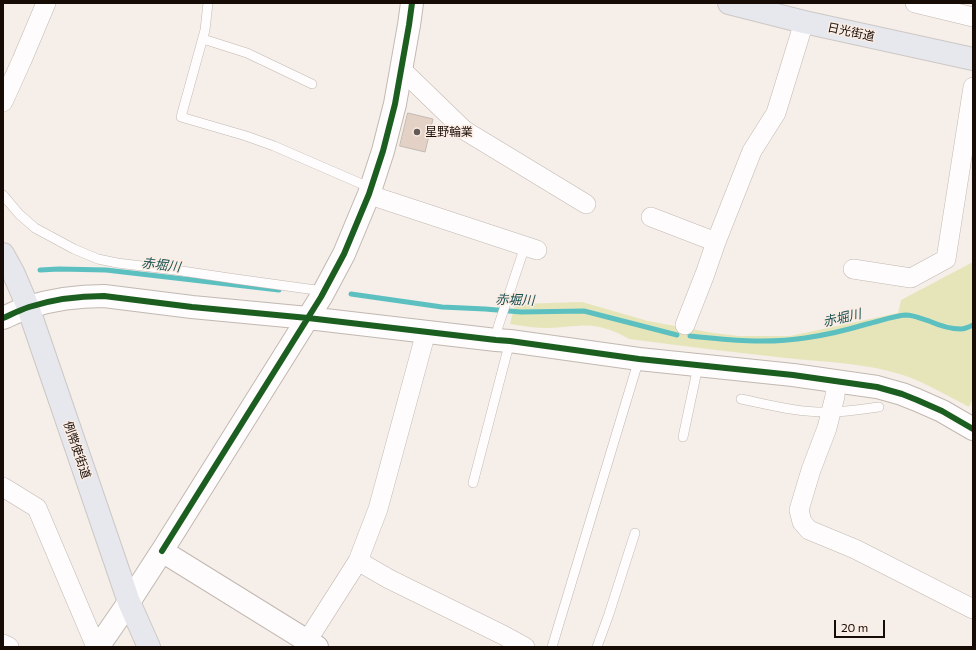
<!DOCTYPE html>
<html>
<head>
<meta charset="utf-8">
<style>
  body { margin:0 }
  #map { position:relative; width:976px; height:650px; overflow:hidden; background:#f6eee9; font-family:Commissioner,sans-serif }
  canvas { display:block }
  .frame { position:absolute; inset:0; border:4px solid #160b05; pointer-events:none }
  .scale { position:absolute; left:834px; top:620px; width:51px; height:18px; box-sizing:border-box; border:2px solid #160b05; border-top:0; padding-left:5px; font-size:12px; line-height:14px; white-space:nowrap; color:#160b05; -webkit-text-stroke:3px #fbede4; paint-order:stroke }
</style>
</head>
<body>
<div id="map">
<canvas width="976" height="650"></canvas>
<div class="frame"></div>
<div class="scale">20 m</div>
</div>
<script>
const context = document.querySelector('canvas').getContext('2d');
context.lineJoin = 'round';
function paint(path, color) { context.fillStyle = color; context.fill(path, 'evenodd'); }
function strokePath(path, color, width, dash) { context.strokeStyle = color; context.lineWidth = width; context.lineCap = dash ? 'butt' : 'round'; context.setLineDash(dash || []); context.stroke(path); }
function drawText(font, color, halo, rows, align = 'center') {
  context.font = font + ' Commissioner,"Noto Sans JP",sans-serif'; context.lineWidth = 3; context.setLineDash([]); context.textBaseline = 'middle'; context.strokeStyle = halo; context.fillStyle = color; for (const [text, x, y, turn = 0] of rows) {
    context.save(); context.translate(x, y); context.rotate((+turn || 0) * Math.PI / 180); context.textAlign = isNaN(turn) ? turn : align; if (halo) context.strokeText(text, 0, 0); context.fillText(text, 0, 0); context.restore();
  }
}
paint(new Path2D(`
  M 973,262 L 973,399 L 969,407 C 948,396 926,383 903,375 C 865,363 825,362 786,358 C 733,352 681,346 629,339 C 613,330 597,324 578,326 C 568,326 558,328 547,328 C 535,328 522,326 510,324 L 515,304 L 582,302 L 648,321 L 713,333 L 739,336 L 790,336 L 898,313 L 901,300 Z`), '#e6e5ba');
strokePath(new Path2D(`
  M 40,270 L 59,269 L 106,270 L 279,290
  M 351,294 L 442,307 L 485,309 L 521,312 L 584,311 L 677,335
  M 690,336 C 728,340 767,344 805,338 C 826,335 847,330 867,324 C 880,321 893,316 906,315 C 914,315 921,319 929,321 C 938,325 951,329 961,329 C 965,329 969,327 973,325`), '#5cc0c1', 5);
const building = new Path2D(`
  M 408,113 L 433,119 L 425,152 L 400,146 Z`);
paint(building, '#e3d1c5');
strokePath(building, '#c3b9b3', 1);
const service = new Path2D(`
  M 208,3 L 205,30 L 181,117 L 246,136 L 274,146 L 371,188
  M 203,39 L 247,53 L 312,84
  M 3,195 L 19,214 L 35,228 L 74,249 L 98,259 L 117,263 L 175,270 L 236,279 L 323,291
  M 496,340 L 498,327 L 525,246
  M 741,399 C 770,405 800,413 830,412 C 846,412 863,409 879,407
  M 683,437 L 698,366
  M 473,483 L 510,341
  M 552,647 L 639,359
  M 597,647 L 609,614 L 635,533`);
const minor = new Path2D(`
  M 915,3 L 973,17
  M 401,69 L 464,130 L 586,204
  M 3,102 L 22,60 L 46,3
  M 369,194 L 379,198 L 537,250
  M 651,217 L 716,242
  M 853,269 L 911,278 L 946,259 L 973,87
  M 685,325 L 705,274 L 716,242 L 752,151 L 776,113 L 804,22
  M 836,381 L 835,396 L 827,428 L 811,470 L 799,510 L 802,522 L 809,530 L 855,549 L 973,609
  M 3,487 L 37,508 L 96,647
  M 358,561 L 389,579 L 503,635 L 525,647
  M 307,641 L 358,561 L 378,509 L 426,332
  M 3,644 L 9,647`);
const tertiary = new Path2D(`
  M 3,318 C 12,314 20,310 29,307 C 54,299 78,296 104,296 L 192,307 L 308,318 L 496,340 L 510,341 L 639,359 L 793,375 L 877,387 L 902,394 L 917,400 L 942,411 L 973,429
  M 162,551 L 321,297 L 344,254 L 369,194 L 383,151 L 395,104 L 409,25 L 412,3
  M 98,647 L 129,602 L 162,551 L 317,647`);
const trunk = new Path2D(`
  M 729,3 L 804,22 L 973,59
  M 3,254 L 13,272 L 28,307 L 129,602 L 149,647`);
strokePath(service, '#c1b8b1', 10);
strokePath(minor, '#c1b8b1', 20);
strokePath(tertiary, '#c1b8b1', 24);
strokePath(trunk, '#cdc8c5', 24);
strokePath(service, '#fefcfc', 9);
strokePath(minor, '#fefcfc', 19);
strokePath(tertiary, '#fefcfc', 22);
strokePath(trunk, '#e6e8ee', 22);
strokePath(new Path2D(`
  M 3,318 C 12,314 20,310 29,307 C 54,299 78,296 104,296 L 192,307 L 308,318 L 496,340 L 510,341 L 639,359 L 793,375 L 877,387 L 902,394 L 917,400 L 942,411 L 973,429
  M 162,551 L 321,297 L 344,254 L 369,194 L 383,151 L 395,104 L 409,25 L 412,3`), '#1b5e20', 6);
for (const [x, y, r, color] of [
  [417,132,4,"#645a55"]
]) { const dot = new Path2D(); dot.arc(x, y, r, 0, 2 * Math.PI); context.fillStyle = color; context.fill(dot); strokePath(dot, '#fbede4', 1.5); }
drawText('12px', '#160b05', '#fbede4', [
  ["日光街道",851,32,12],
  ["例幣使街道",77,450,71]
]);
drawText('12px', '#160b05', '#fbede4', [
  ["星野輪業",425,132]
], 'left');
drawText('italic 13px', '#185051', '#fbede4', [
  ["赤堀川",161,265,7],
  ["赤堀川",515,300,2],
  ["赤堀川",842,318,-13]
]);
</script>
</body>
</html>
